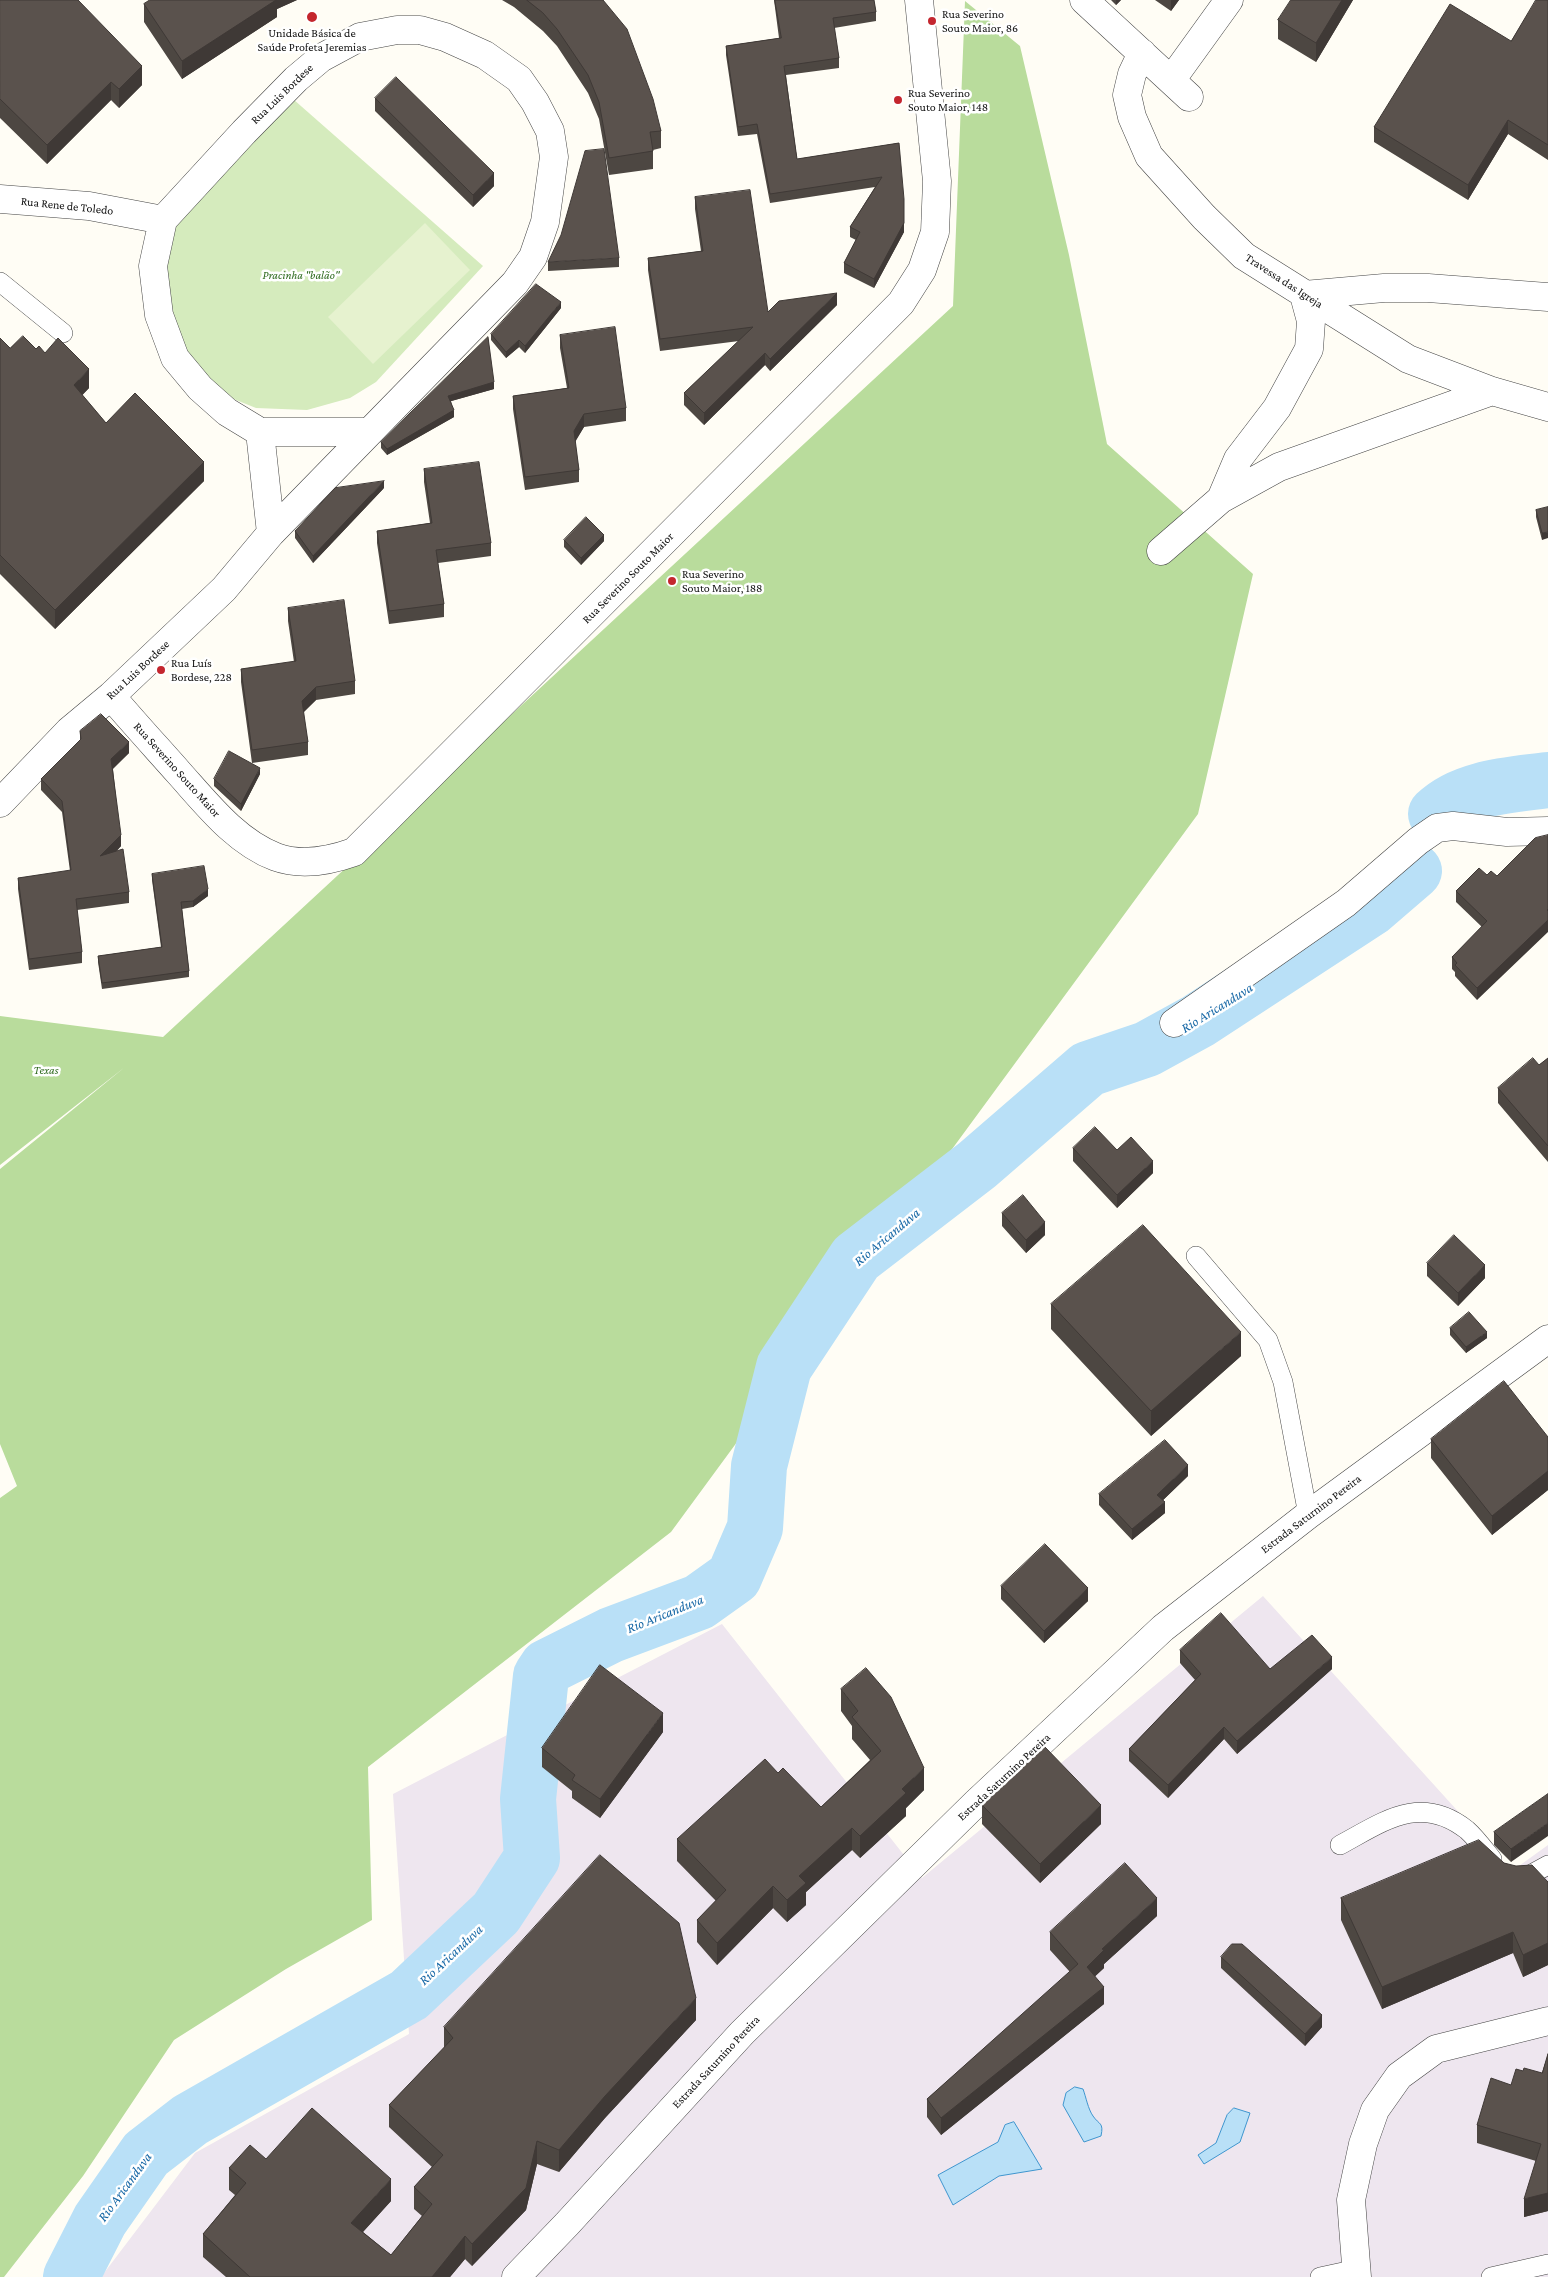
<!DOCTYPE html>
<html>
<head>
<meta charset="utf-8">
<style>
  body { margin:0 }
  canvas { display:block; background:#fffdf5 }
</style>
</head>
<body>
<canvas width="1548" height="2277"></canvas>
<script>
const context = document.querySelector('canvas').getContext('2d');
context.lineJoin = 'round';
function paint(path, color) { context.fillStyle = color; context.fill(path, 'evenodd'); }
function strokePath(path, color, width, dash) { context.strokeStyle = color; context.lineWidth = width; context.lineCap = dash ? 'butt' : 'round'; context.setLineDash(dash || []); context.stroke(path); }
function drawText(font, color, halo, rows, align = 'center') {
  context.font = font + ' "Crimson Pro",serif'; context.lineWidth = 5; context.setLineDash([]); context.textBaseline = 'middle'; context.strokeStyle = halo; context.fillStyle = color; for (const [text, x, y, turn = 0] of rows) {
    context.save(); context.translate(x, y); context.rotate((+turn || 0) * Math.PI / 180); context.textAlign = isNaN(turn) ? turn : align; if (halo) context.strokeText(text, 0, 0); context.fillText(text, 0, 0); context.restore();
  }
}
paint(new Path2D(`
  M 1263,1596 L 1512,1871 L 1548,1845 L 1548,2277 L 101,2277 L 195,2153 L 409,2034 L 393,1794 L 722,1624 L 922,1878 Z`), '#eee6ef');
paint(new Path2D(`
  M 293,99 L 483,266 L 376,382 L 350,398 L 307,410 L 256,408 L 221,394 L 192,369 L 163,299 L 166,259 L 177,223 Z`), '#d5ebbd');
paint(new Path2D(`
  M 965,1 L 1020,46 L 1069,255 L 1107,444 L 1253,574 L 1198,814 L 671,1532 L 368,1767 L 372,1920 L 286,1969 L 174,2040 L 83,2176 L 4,2277 L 0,2277 L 0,1498 L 17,1486 L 0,1444 L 0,1169 L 125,1067 L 0,1165 L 0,1016 L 163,1037 L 953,306 Z`), '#b9dc9c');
paint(new Path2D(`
  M 425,223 L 470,270 L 373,364 L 328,317 Z`), '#e6f2cf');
const water = new Path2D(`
  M 1075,2087 L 1083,2089 C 1086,2097 1088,2109 1093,2116 C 1099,2125 1104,2122 1101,2136 L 1084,2142 L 1063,2105 L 1066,2093 Z
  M 1234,2108 L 1250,2113 L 1240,2142 L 1204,2164 L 1198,2155 L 1216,2143 L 1227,2115 Z
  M 1014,2122 L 1042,2169 L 999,2176 L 953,2205 L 938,2175 L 998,2142 L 1005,2125 Z`);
paint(water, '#b9e0f7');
strokePath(water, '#3f96cf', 1);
strokePath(new Path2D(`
  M 1436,814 C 1464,787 1511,785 1548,780
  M 71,2277 L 100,2220 L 146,2154 L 190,2120 L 409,1995 L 496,1913 L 532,1858 L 528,1799 L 541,1676 L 547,1667 L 611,1635 L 699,1602 L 734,1577 L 755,1528 L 759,1466 L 784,1367 L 856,1258 L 977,1165 L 1088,1069 L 1147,1049 L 1198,1021 L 1371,908 L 1414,871`), '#b9e0f7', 56);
const lane = new Path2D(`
  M 0,282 L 63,333
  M 1196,1256 L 1268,1340 L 1283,1382 L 1308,1515
  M 1340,1845 C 1383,1822 1420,1793 1467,1830 C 1476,1838 1484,1849 1492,1859
  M 1515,1877 L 1526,1877 L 1548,1865
  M 1320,2277 L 1357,2269
  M 1491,2277 L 1548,2264`);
const street = new Path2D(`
  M 1084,0 L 1189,97
  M 1142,53 L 1132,74 L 1127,95 L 1132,117 L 1149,156 L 1204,217 L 1244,256 L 1408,359 L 1492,391 L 1548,407
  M 1172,79 L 1229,0
  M 0,199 L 89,206 L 163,220
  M 260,432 L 271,533
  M 1221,499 L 1238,459 L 1277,408 L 1309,349 L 1311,321 L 1304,295 L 1384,288 L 1428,288 L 1548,297
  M 1161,551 L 1221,499 L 1279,467 L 1492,391
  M 111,696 C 133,722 156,747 179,773 C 206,803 236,842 276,857 C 301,866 329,861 354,852 L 901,303 L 922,270 L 935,232 L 937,181 L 919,0
  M 0,803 L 69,731 L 111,696 L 224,589 L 271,533 L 515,283 L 533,257 L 545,222 L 554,157 L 550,131 L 535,102 L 519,79 L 485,55 L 445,37 L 420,30 L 397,30 L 360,37 L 321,58 L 296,79 L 244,132 L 163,220 L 153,266 L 159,315 L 175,358 L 200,388 L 227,412 L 260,432 L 369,432
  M 1174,1023 L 1346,903 L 1418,841 L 1437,828 L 1453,826 L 1507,832 L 1548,831
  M 516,2277 L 567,2224 L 742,2033 L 976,1803 L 1163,1628 L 1308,1515 L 1548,1339
  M 1357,2277 L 1351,2200 L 1363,2144 L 1375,2110 L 1399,2076 L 1436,2049 L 1548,2021`);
strokePath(lane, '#444', 20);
strokePath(street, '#444', 29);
strokePath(lane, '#fff', 19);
strokePath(street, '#fff', 28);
paint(new Path2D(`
  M 0,0 L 142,85 L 119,108 L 111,100 L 47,164 L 0,118 Z
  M 150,0 L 297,0 L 277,9 L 277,17 L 182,79 L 144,22 L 144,4 Z
  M 502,0 L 603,0 L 661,131 L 661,148 L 653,150 L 653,169 L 609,175 L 599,119 L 588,93 L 557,46 L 543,31 L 514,7 Z
  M 774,0 L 874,0 L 876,12 L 876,21 L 834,28 L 839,58 L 839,68 L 786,75 L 797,159 L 899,143 L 904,232 L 874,288 L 844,273 L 844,263 L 856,240 L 850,237 L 850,227 L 875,187 L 770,203 L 757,134 L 738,136 L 726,55 L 726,46 L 779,38 Z
  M 1111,0 L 1121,0 L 1116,5 Z
  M 1155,0 L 1179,0 L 1171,11 Z
  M 1291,0 L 1353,0 L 1316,62 L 1278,39 L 1278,20 Z
  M 1548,0 L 1548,160 L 1508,134 L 1468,200 L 1374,142 L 1374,127 L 1511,41 Z
  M 375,98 L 494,186 L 473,207 L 375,111 Z
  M 695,197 L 768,312 L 837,305 L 770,371 L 765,365 L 704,425 L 684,405 L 684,393 L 739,341 L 660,351 L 648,270 L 648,258 L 701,251 L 695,209 Z
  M 619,258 L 619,267 L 548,271 L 548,262 Z
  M 561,308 L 525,353 L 519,347 L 506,358 L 491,340 L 491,334 Z
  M 560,335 L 626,408 L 626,421 L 584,427 L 575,441 L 579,470 L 579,482 L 525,490 L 513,409 L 513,396 L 567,388 L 560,348 Z
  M 488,337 L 494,389 L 451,401 L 454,417 L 387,455 L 381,448 L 381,442 Z
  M 0,338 L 10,348 L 36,349 L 45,353 L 89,388 L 82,395 L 106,423 L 204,481 L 55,629 L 0,574 Z
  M 424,469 L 491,543 L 491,556 L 438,563 L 444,604 L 444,617 L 389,624 L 377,543 L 377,531 L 430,523 L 424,482 Z
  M 384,488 L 313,563 L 295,538 L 295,531 Z
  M 1548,507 L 1542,540 L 1536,517 L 1536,510 Z
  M 564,540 L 604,541 L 581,565 L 564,547 Z
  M 288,608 L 355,681 L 355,694 L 316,700 L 303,712 L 308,742 L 308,755 L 252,763 L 241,682 L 241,669 L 294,662 L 288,621 Z
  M 80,731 L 129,753 L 113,769 L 121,846 L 116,852 L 129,892 L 129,903 L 77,910 L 82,952 L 82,963 L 29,970 L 18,889 L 18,878 L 70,871 L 62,812 L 41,790 L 41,779 L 80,741 Z
  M 260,774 L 241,811 L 214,786 L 214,779 Z
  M 152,874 L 208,896 L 193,907 L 182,909 L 189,971 L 189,977 L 102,989 L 98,962 L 98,956 L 161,947 L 152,880 Z
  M 1487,875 L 1497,876 L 1477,1000 L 1455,976 L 1455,972 L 1452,969 L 1452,957 L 1482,927 L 1456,902 L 1456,891 Z
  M 1548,1058 L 1548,1162 L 1498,1103 L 1498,1088 L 1539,1065 Z
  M 1073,1148 L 1117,1150 L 1153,1173 L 1117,1208 L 1073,1161 Z
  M 1002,1213 L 1045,1235 L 1026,1253 L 1002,1226 Z
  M 1427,1263 L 1485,1278 L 1458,1306 L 1427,1276 Z
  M 1051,1304 L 1241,1356 L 1151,1436 L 1051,1329 Z
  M 1450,1328 L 1487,1338 L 1466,1353 L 1450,1335 Z
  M 1548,1437 L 1548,1490 L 1492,1535 L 1431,1458 L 1431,1439 Z
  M 1188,1476 L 1163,1500 L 1165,1513 L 1132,1540 L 1099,1505 L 1099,1494 Z
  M 1001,1586 L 1088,1601 L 1044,1643 L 1001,1599 Z
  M 1180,1650 L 1270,1669 L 1332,1669 L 1237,1754 L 1224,1739 L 1168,1798 L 1129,1761 L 1129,1749 L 1195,1680 L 1180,1663 Z
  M 841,1689 L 924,1790 L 906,1808 L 906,1816 L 860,1858 L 852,1850 L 806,1892 L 806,1905 L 787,1922 L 773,1908 L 717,1965 L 697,1942 L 697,1920 L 716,1901 L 677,1861 L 677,1839 L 821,1807 L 870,1760 L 852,1739 L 852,1726 L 841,1711 Z
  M 663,1732 L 600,1818 L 572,1798 L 572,1791 L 542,1767 L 542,1748 Z
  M 1548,1794 L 1511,1862 L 1494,1845 L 1494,1832 Z
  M 982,1805 L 1101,1824 L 1040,1883 L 982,1824 Z
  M 1504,1863 L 1548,1882 L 1548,1965 L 1523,1977 L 1513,1953 L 1382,2009 L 1341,1920 L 1341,1898 Z
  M 1157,1916 L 1104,1964 L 1104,1968 L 1095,1976 L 1104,2004 L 941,2135 L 927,2117 L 927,2099 L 1070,1972 L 1050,1950 L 1050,1932 Z
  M 1221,1957 L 1322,2027 L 1305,2046 L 1221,1968 Z
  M 696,2020 L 605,2118 L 559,2172 L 537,2164 L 526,2210 L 472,2266 L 465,2259 L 450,2277 L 226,2277 L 203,2257 L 203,2234 L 235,2195 L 229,2190 L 229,2168 L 266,2159 L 391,2201 L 363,2232 L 391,2255 L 422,2216 L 414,2209 L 414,2187 L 432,2167 L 389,2127 L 389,2105 L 444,2048 L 444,2027 Z
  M 1548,2054 L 1548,2211 L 1524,2217 L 1536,2161 L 1477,2143 L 1477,2125 L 1523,2071 L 1542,2073 Z`), '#4d4742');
paint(new Path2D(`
  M 273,0 L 297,0 L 277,9 L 277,17 L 182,79 L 182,61 Z
  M 1116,0 L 1121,0 L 1116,5 Z
  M 1171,0 L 1179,0 L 1171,11 Z
  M 1342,0 L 1353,0 L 1316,62 L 1316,43 Z
  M 142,66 L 142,85 L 119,108 L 119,89 Z
  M 111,82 L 111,100 L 47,164 L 47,145 Z
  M 1508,120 L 1508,134 L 1468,200 L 1468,185 Z
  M 494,173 L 494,186 L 473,207 L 473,195 Z
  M 904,199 L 904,232 L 874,288 L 874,279 Z
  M 837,293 L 837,305 L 770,371 L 770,359 Z
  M 561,302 L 561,308 L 525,353 L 525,346 Z
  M 519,340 L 519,347 L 506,358 L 506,352 Z
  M 765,353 L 765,365 L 704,425 L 704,413 Z
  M 89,369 L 89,388 L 74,404 L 74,385 Z
  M 494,382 L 494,389 L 448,402 L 448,396 Z
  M 454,410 L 454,417 L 387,455 L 387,449 Z
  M 584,414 L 584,427 L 574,444 L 574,431 Z
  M 204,462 L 204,481 L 55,629 L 55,610 Z
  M 384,481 L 384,488 L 313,563 L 313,556 Z
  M 1548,532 L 1548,538 L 1542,540 L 1542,533 Z
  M 604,535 L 604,541 L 581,565 L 581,558 Z
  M 316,687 L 316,700 L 302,714 L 302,701 Z
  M 129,742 L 129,753 L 111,770 L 111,759 Z
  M 260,768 L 260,774 L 241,811 L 241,804 Z
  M 121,835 L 121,846 L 100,867 L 100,856 Z
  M 208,889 L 208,896 L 193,907 L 193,901 Z
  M 1548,909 L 1548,932 L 1477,1000 L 1477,988 Z
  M 1153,1161 L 1153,1173 L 1117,1208 L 1117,1195 Z
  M 1045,1222 L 1045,1235 L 1026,1253 L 1026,1240 Z
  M 1485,1265 L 1485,1278 L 1458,1306 L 1458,1293 Z
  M 1241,1332 L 1241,1356 L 1151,1436 L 1151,1411 Z
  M 1487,1332 L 1487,1338 L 1466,1353 L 1466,1347 Z
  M 1188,1465 L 1188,1476 L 1157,1506 L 1157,1495 Z
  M 1548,1471 L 1548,1490 L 1492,1535 L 1492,1516 Z
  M 1165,1502 L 1165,1513 L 1132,1540 L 1132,1529 Z
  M 1088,1588 L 1088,1601 L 1044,1643 L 1044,1631 Z
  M 1332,1657 L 1332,1669 L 1237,1754 L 1237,1741 Z
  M 663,1713 L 663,1732 L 600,1818 L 600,1799 Z
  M 1224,1727 L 1224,1739 L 1168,1798 L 1168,1785 Z
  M 924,1768 L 924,1790 L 906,1808 L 906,1816 L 860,1858 L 860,1836 L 902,1789 Z
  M 1101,1805 L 1101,1824 L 1040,1883 L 1040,1864 Z
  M 1548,1823 L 1548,1836 L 1511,1862 L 1511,1849 Z
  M 852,1828 L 852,1850 L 806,1892 L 806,1905 L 787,1922 L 787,1900 L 799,1876 Z
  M 773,1886 L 773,1908 L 717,1965 L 717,1943 Z
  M 1157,1898 L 1157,1916 L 1104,1964 L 1104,1968 L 1087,1984 L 1087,1967 L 1102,1949 Z
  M 1513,1932 L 1513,1953 L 1382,2009 L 1382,1987 Z
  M 1548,1943 L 1548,1965 L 1523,1977 L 1523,1955 Z
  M 1104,1987 L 1104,2004 L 941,2135 L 941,2118 Z
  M 696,1998 L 696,2020 L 605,2118 L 559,2172 L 559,2150 L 605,2096 Z
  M 1322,2015 L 1322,2027 L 1305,2046 L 1305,2034 Z
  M 537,2141 L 537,2164 L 526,2210 L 472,2266 L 472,2244 Z
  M 391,2179 L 391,2201 L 351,2245 L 351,2223 Z
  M 1548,2193 L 1548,2211 L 1524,2217 L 1524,2199 Z
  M 465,2236 L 465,2259 L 450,2277 L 432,2277 Z`), '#3f3936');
const building = new Path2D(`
  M 0,0 L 78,0 L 142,66 L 119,89 L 111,82 L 47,145 L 0,99 Z
  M 150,0 L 276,0 L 182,61 L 144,4 Z
  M 527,0 L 603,0 L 627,29 L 653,99 L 661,131 L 650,132 L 653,151 L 609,158 L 599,102 L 588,75 L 557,29 L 543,13 Z
  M 775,0 L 874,0 L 876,12 L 833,18 L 839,58 L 784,66 L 797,159 L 899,143 L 904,199 L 904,223 L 874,279 L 844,263 L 860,232 L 850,227 L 882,177 L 770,194 L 757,124 L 738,127 L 726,46 L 781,38 Z
  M 1291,0 L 1342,0 L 1316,43 L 1278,20 Z
  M 1536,0 L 1548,0 L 1548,145 L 1508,120 L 1468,185 L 1374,127 L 1450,4 L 1511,41 Z
  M 396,77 L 494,173 L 473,195 L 375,98 Z
  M 604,149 L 619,258 L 548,262 L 561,235 L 585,151 Z
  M 750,190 L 768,312 L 779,301 L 837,293 L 770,359 L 765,353 L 704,413 L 684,393 L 753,327 L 660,339 L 648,258 L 703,251 L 695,197 Z
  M 536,284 L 561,302 L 525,346 L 519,340 L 506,352 L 491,334 Z
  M 615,327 L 626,408 L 584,414 L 574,431 L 579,470 L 525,477 L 513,396 L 569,388 L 560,335 Z
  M 23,336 L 36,349 L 39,346 L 45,353 L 58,338 L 89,369 L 74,385 L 106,423 L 135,393 L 204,462 L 55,610 L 0,555 L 0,338 L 10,348 Z
  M 488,337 L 494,382 L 448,396 L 454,410 L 387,449 L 381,442 Z
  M 479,462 L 491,543 L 436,550 L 444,604 L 389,611 L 377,531 L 432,523 L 424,469 Z
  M 384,481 L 313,556 L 295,531 L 335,488 Z
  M 1548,507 L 1548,532 L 1542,533 L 1536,510 Z
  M 586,517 L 604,535 L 581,558 L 564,540 Z
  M 344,600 L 355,681 L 316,687 L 302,701 L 308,742 L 252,750 L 241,669 L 296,661 L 288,608 Z
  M 101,714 L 129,742 L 111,759 L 121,835 L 100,856 L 123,849 L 129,892 L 76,899 L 82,952 L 29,959 L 18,878 L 71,870 L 62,801 L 41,779 L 81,739 L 80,731 Z
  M 229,751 L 260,768 L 241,804 L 214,779 Z
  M 1548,835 L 1548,909 L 1547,910 L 1548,911 L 1548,920 L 1477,988 L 1455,965 L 1457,963 L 1452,957 L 1487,921 L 1456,891 L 1479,868 L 1487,875 L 1491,871 L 1497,876 L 1535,838 Z
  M 204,866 L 208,889 L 193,901 L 181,902 L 189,971 L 102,983 L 98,956 L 162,947 L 152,874 Z
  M 1533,1058 L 1539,1065 L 1548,1058 L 1548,1146 L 1498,1088 Z
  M 1095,1127 L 1117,1150 L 1131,1137 L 1153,1161 L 1117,1195 L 1073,1148 Z
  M 1023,1195 L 1045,1222 L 1026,1240 L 1002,1213 Z
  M 1143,1225 L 1241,1332 L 1151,1411 L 1051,1304 Z
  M 1454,1235 L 1485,1265 L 1458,1293 L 1427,1263 Z
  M 1469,1312 L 1487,1332 L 1466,1347 L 1450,1328 Z
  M 1504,1381 L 1548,1437 L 1548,1471 L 1492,1516 L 1431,1439 Z
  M 1165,1440 L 1188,1465 L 1157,1495 L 1165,1502 L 1132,1529 L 1099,1494 Z
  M 1045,1544 L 1088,1588 L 1044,1631 L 1001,1586 Z
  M 1221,1613 L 1270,1669 L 1312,1635 L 1332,1657 L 1237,1741 L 1224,1727 L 1168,1785 L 1129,1749 L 1201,1674 L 1180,1650 Z
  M 600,1665 L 663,1713 L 600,1799 L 572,1780 L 575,1775 L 542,1748 Z
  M 866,1668 L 891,1697 L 924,1768 L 902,1789 L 906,1793 L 860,1836 L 852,1828 L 799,1876 L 806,1883 L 787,1900 L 773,1886 L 717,1943 L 697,1920 L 726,1890 L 677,1839 L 765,1759 L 778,1773 L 783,1768 L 821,1807 L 881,1751 L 852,1717 L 858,1711 L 841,1689 Z
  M 1044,1746 L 1101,1805 L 1040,1864 L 982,1805 Z
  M 1548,1794 L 1548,1823 L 1511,1849 L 1494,1832 Z
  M 1479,1840 L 1504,1863 L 1516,1866 L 1532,1865 L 1548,1882 L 1548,1943 L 1523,1955 L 1513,1932 L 1382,1987 L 1341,1898 Z
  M 600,1855 L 679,1923 L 696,1998 L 605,2096 L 559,2150 L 537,2141 L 526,2188 L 472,2244 L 465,2236 L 432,2277 L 250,2277 L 203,2234 L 246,2183 L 229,2168 L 250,2145 L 266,2159 L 312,2108 L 391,2179 L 351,2223 L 391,2255 L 432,2204 L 414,2187 L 443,2155 L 389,2105 L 453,2038 L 444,2027 Z
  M 1125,1863 L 1157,1898 L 1102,1949 L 1104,1950 L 1087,1967 L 1104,1987 L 941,2118 L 927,2099 L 1078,1964 L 1050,1932 Z
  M 1232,1944 L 1242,1944 L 1322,2015 L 1305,2034 L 1221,1957 Z
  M 1548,2054 L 1548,2193 L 1524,2199 L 1541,2144 L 1477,2125 L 1491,2078 L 1511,2085 L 1516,2069 L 1523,2071 L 1524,2068 L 1542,2073 Z`);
paint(building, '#5a524d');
strokePath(building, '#3f3936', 1);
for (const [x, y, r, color] of [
  [312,17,6,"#c4262e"],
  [932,21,5,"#c4262e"],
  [898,100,5,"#c4262e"],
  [672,581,5,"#c4262e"],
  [161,670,5,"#c4262e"]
]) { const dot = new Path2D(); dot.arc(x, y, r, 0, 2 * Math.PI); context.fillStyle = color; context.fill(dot); strokePath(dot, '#fff', 2); }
drawText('12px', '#111', '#fff', [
  ["Rua Severino",942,14],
  ["Souto Maior, 86",942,28],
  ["Unidade Básica de",312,33,"center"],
  ["Saúde Profeta Jeremias",312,47,"center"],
  ["Rua Severino",908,93],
  ["Souto Maior, 148",908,107],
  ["Rua Severino",682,574],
  ["Souto Maior, 188",682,588],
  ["Rua Luís",171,663],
  ["Bordese, 228",171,677]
], 'left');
drawText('12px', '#111', '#fff', [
  ["Rua Luis Bordese",282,94,-44],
  ["Rua Rene de Toledo",67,206,6],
  ["Travessa das Igreja",1284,281,33],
  ["Rua Severino Souto Maior",628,578,-45],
  ["Rua Luis Bordese",138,670,-43],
  ["Rua Severino Souto Maior",177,770,48],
  ["Estrada Saturnino Pereira",1311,1514,-37],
  ["Estrada Saturnino Pereira",1004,1777,-43],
  ["Estrada Saturnino Pereira",716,2062,-47]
]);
drawText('italic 12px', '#2f6b1f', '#fff', [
  ["Pracinha \"balão\"",301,275],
  ["Texas",46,1070]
]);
drawText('italic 14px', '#1768a6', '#fff', [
  ["Rio Aricanduva",1217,1008,-32],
  ["Rio Aricanduva",887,1237,-40],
  ["Rio Aricanduva",665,1614,-22],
  ["Rio Aricanduva",451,1955,-43],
  ["Rio Aricanduva",125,2187,-54]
]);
</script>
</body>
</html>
